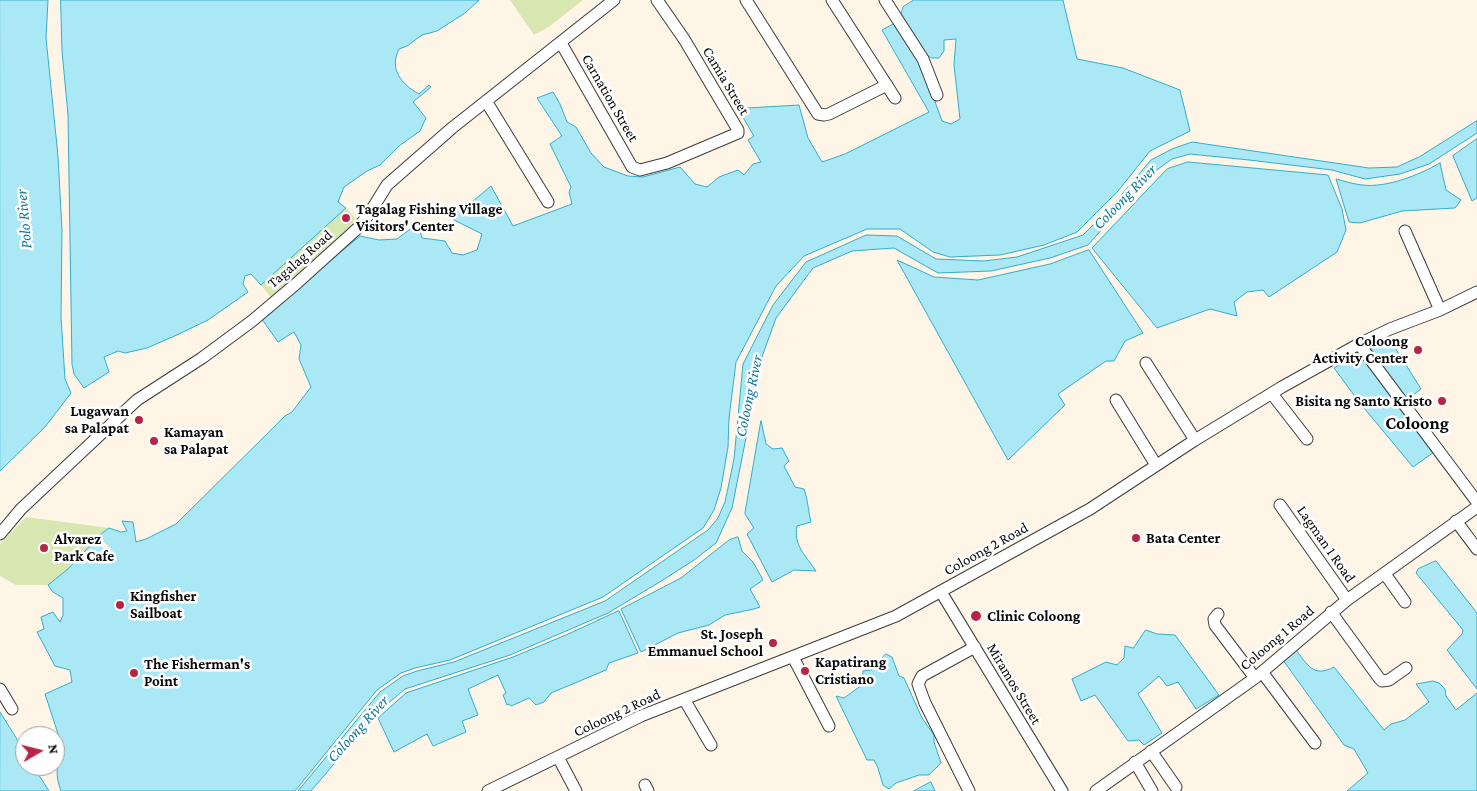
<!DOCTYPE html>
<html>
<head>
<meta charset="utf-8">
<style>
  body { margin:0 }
  #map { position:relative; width:1477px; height:791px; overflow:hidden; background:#fff5e6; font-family:"Crimson Pro",serif }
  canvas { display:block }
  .north { position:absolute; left:15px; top:726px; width:50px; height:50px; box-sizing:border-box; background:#fff; border:1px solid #9d9d9d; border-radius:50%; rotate:82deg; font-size:14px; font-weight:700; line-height:20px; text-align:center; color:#090909 }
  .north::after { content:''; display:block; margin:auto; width:18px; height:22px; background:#b72446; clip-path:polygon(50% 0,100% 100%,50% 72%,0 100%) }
</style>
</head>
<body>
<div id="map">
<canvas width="1477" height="791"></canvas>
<div class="north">N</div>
</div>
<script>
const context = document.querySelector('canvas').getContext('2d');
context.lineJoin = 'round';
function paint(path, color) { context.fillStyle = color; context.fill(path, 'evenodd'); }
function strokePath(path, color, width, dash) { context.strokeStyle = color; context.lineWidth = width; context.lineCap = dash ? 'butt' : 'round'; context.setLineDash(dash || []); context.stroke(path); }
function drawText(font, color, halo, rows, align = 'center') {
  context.font = font + ' "Crimson Pro",serif'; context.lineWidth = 5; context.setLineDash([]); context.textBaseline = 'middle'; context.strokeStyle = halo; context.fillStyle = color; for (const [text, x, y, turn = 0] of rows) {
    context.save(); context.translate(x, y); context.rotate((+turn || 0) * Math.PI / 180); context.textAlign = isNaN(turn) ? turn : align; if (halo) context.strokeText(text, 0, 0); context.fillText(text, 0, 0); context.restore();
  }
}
paint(new Path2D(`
  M 510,0 L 583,0 L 550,26 L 534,35 Z
  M 346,208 L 358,221 L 272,299 L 261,285 Z
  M 26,517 L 109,528 L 101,534 L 68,569 L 48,585 L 16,585 L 0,576 L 0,544 Z`), '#d8e7b1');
const water = new Path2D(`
  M 0,0 L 48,0 L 46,38 L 58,156 L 62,230 L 61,317 L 65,379 L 71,393 L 45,427 L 0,471 Z
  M 61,0 L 479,0 L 465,13 L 437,31 L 422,35 L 407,46 L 399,49 C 389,69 401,84 419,94 L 429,85 L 431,87 L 413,102 L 426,118 L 420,131 L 399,146 L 380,165 L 367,171 L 344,187 L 338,202 L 346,208 L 261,285 L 251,274 L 245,276 L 243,284 L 248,292 L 208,320 L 179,334 L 147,348 L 125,353 L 118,351 L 104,357 L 109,372 L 84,388 L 74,374 L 72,364 L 68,115 L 62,51 Z
  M 914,0 L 1063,0 L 1077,59 L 1123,68 L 1180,90 L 1190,131 L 1150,151 L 1118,191 L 1077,232 L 1044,245 L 1000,255 L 950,257 L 933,252 L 900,229 L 867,229 L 804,256 L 776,286 L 736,362 L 729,418 L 728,447 L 721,488 L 714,510 L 703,528 L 603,597 L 450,660 L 415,668 L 401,673 L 377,690 L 295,791 L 61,791 C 55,775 56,764 63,749 L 45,694 L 72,682 L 70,670 L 55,666 L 37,632 L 44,629 L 41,617 L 53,612 L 60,622 L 63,615 L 63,598 L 53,592 L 48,585 L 68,569 L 101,534 L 109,528 L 121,532 L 127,531 L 122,521 L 133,522 L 136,542 L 146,539 L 176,524 L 285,416 L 292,412 L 311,387 L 299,359 L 301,345 L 294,332 L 278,342 L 261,318 L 360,236 L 379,240 L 397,239 L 418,223 L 422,238 L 445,241 L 452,253 L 463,255 L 477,250 L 482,234 L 454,220 L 454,211 L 460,204 L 472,202 L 491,186 L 513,226 L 572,204 L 569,192 L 571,187 L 550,144 L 562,136 L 537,98 L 553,92 L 560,104 L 567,122 L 576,127 L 591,153 L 604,167 L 628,176 L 643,177 L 680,167 L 695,184 L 707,187 L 719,177 L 738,170 L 744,175 L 753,164 L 761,162 L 748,140 L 754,136 L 741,114 L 747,108 L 799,105 L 808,138 L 822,162 L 845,154 L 929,112 L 882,30 L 897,22 L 924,71 L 942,121 L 951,124 L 960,119 L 954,65 L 956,39 L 944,40 L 944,51 L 939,58 L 932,58 L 925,55 L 901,14 L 903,7 Z
  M 1477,121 L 1477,133 L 1429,164 L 1400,174 L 1365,179 L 1332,170 L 1249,160 L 1190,154 L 1172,159 L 1151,174 L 1088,245 L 1050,258 L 991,271 L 938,273 L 894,248 L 852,251 L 813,268 L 776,318 L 759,365 L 748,412 L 747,433 L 732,508 L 716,543 L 694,560 L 663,580 L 608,613 L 510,655 L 405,689 L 379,711 L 311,791 L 298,791 L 380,692 L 403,676 L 417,671 L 454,662 L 605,601 L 708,530 L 718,518 L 725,502 L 734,459 L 743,364 L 773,305 L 806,262 L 866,235 L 897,236 L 936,259 L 984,261 L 1017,257 L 1083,235 L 1111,207 L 1151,160 L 1172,149 L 1192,142 L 1369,168 L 1397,167 L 1419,157 Z
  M 1477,139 L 1477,198 L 1472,201 L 1453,156 Z
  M 1188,162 L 1328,175 L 1342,209 L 1346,230 L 1337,252 L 1269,297 L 1263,290 L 1247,292 L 1234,302 L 1237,316 L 1210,309 L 1157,328 L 1092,248 L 1167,169 Z
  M 1440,163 L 1446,190 L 1461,200 L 1455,208 L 1402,211 L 1360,223 L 1349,222 L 1336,179 C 1344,181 1353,184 1362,185 C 1387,188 1419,175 1440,163 Z
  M 1089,250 L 1143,333 L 1125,341 L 1114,361 L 1106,361 L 1058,394 L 1065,405 L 1008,460 L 897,260 L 934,277 L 978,280 L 1050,264 Z
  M 1386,333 L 1421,389 L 1406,400 L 1368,344 Z
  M 1354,348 L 1434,452 L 1413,467 L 1359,402 L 1334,368 L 1341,364 L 1337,359 Z
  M 761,421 L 766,444 L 773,449 L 782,448 L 789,461 L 784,466 L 795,487 L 804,489 C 808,499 808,511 811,522 L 797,526 C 793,545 806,556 816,571 L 794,570 L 772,582 L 747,534 L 754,528 L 745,514 Z
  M 738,537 L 742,551 L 753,562 L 763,580 L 750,589 L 760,607 L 754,609 L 725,615 L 709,625 L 678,633 L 641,652 L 621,609 L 681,578 L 729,540 Z
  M 1436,561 L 1477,613 L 1477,689 L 1447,650 L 1462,634 L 1463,630 L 1416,573 L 1418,569 Z
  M 619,611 L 638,653 L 609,663 L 606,670 L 551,693 L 544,702 L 536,705 L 529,698 L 511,706 L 509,704 L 507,705 L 503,695 L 506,693 L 498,675 L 468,689 L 478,715 L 462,721 L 466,732 L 433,746 L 427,734 L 394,752 L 378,718 L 406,693 L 513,657 L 566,635 Z
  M 1146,630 L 1157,634 L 1175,635 L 1219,695 L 1196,709 L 1178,682 L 1167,686 L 1159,676 L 1138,694 L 1162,733 L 1144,745 L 1139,740 L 1128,741 L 1095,695 L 1081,701 L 1072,679 L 1106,662 L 1117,665 L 1124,658 L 1125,646 L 1133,648 Z
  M 1295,649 C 1308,665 1313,678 1334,667 L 1384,730 L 1391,724 L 1405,720 L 1429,702 L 1416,684 L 1433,681 L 1439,683 L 1445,689 L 1446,696 L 1456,710 L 1477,693 L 1477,791 L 1347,791 L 1368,773 L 1354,749 L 1344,745 L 1283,660 Z
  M 886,654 L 892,657 L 899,676 L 904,678 L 922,718 L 934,735 L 934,742 L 941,763 L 929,775 L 919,775 L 896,783 L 889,789 L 883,785 L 878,768 L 874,760 L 867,760 L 836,696 L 844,698 L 862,685 L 863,671 L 871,670 Z
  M 0,712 L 25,752 L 25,766 L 33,766 L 49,791 L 0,791 Z
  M 931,782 L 935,791 L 914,791 Z`);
paint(water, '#abe8f5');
strokePath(water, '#33accc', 1);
paint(new Path2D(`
  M 97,535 L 111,549 L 108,553 L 94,539 Z`), '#fff5e6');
const minor = new Path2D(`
  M 746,0 L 818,114 L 824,115 L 829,114 L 887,85
  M 832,0 L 895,98
  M 885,0 L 923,59 L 937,95
  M 561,43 L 632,167 L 640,170 L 667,163 L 738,133 L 738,130 L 684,39 L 657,0
  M 486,101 L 548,202
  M 1405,231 L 1440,310
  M 1359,344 L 1477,502
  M 1146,363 L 1195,440
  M 1272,394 L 1307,439
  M 1116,400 L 1156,465
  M 1280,505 L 1347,600
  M 1456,521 L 1477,549
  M 0,534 L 21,509 L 137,400 L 202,358 L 252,321 L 297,283 L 358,228 L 369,214 L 387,185 L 452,128 L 614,0
  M 1385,574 L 1405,602
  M 941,592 L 1062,791
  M 1331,612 L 1379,678 L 1382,681 L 1389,680 L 1406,668
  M 1218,614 L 1214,619 L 1215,625 L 1255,678
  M 793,657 L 829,726
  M 1262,672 L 1315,743
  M 0,689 L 12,709
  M 684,699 L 711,745
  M 1151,751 L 1176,787
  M 558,757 L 576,791
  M 1135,762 L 1152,791
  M 645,785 L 648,791
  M 488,791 L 641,716 L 896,616 L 1090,509 L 1195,440 L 1282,387 L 1359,344 L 1390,329 L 1440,310 L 1477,292
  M 969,791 L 925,703 L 918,684 L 922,676 L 975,647
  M 1096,791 L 1255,678 L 1347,600 L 1477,507`);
strokePath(minor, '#3c3c3c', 13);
strokePath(minor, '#fff', 11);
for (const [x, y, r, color] of [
  [346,218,5,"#b72446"],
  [1418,350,5,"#b72446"],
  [1442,401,5,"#b72446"],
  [139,420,5,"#b72446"],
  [154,441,5,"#b72446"],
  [1136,538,5,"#b72446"],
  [44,548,5,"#b72446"],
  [120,605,5,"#b72446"],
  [976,616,6,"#b72446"],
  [773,643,5,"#b72446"],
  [805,671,5,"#b72446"],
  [134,673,5,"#b72446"]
]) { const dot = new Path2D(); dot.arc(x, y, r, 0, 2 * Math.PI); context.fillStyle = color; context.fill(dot); strokePath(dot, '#fff', 2); }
drawText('15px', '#090909', '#fff', [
  ["Camia Street",726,81,59],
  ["Carnation Street",610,98,60],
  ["Tagalag Road",300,259,-41],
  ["Lagman 1 Road",1326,544,55],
  ["Coloong 2 Road",986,549,-29],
  ["Coloong 1 Road",1277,638,-40],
  ["Miramos Street",1014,684,59],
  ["Coloong 2 Road",617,713,-25]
]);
drawText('bold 15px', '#090909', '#fff', [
  ["Tagalag Fishing Village",356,209],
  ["Visitors' Center",356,226],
  ["Coloong",1408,341,"right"],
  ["Activity Center",1408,358,"right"],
  ["Bisita ng Santo Kristo",1432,401,"right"],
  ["Lugawan",129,411,"right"],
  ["sa Palapat",129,428,"right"],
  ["Kamayan",164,432],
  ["sa Palapat",164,449],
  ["Bata Center",1146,538],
  ["Alvarez",54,539],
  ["Park Cafe",54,556],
  ["Kingfisher",130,596],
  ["Sailboat",130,613],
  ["Clinic Coloong",987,616],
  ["St. Joseph",763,634,"right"],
  ["Emmanuel School",763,651,"right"],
  ["Kapatirang",815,662],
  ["Cristiano",815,679],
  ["The Fisherman's",144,664],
  ["Point",144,681]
], 'left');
drawText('italic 16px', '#157898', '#fff', [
  ["Coloong River",1125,197,-46],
  ["Polo River",24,219,-95],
  ["Coloong River",749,396,-78],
  ["Coloong River",358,729,-48]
]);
drawText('bold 18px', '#090909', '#fff', [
  ["Coloong",1417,423]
]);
</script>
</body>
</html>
